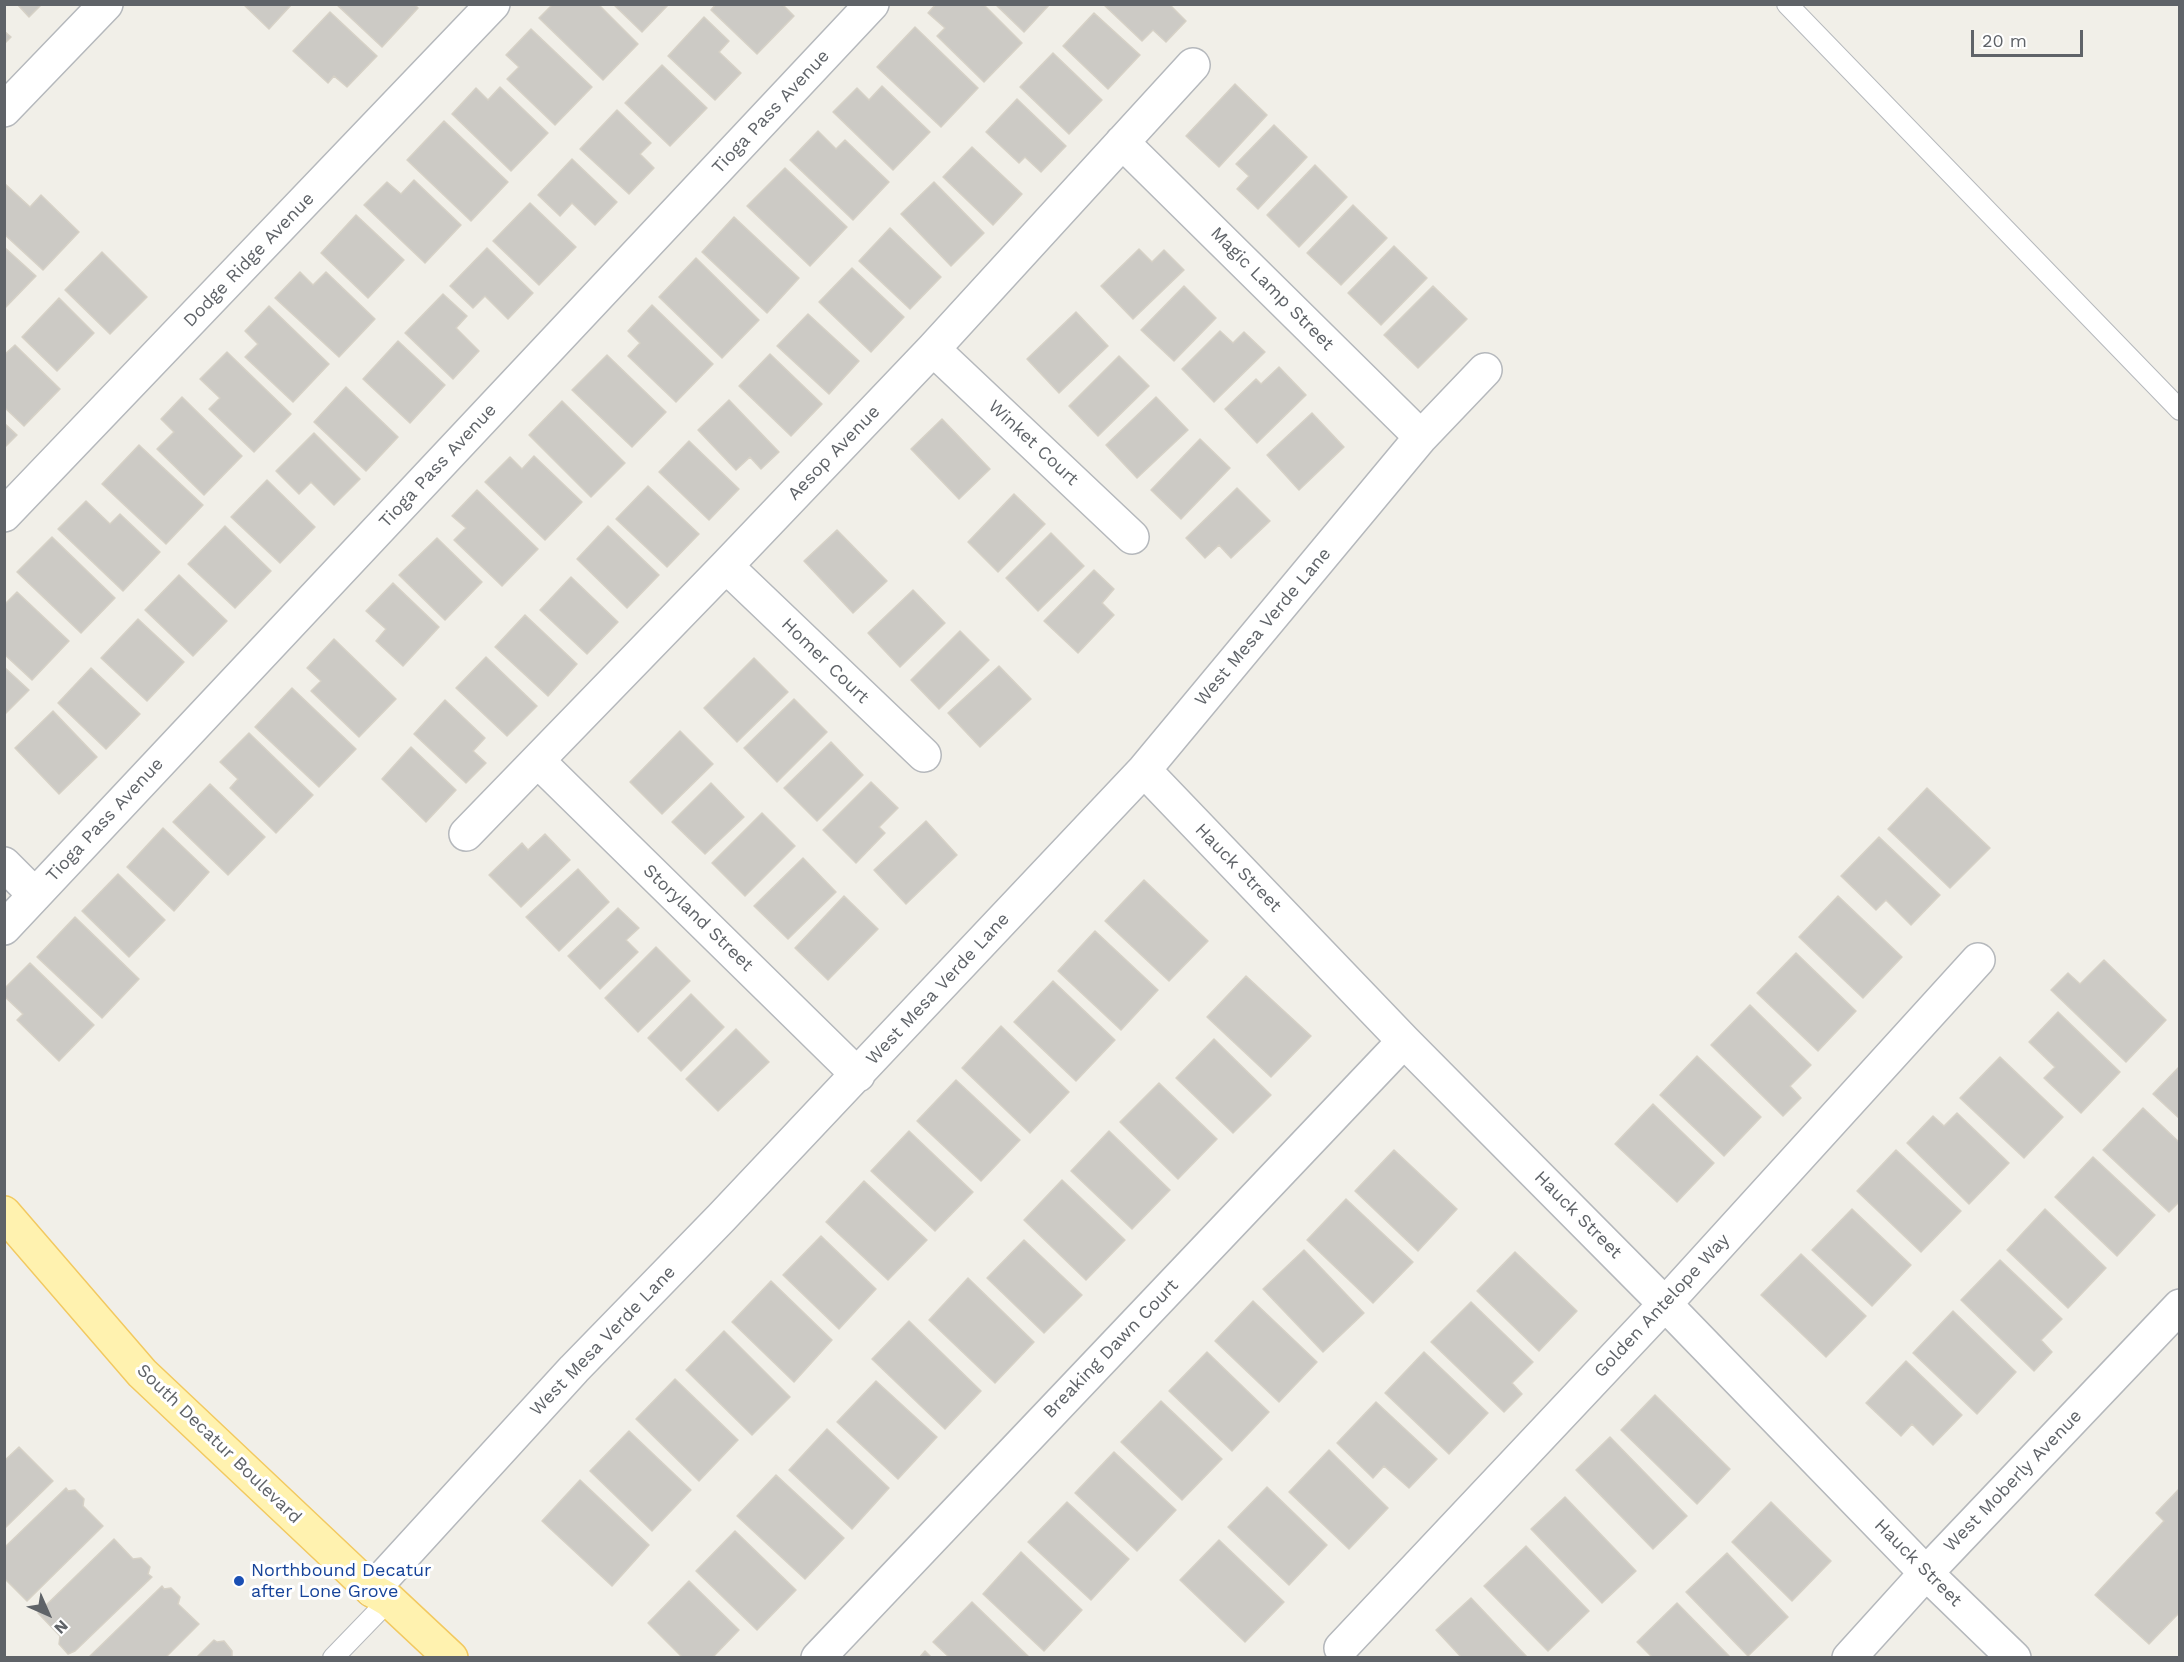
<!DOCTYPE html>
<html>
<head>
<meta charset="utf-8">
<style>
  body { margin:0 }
  #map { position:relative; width:2184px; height:1662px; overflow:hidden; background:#f1efe8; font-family:"Work Sans",sans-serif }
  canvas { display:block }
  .frame { position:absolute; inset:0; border:6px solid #5f6368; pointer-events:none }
  .north { position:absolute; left:18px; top:1584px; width:60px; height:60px; -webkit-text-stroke:4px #fff; paint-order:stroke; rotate:135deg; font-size:16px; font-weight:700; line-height:24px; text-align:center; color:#5f6368 }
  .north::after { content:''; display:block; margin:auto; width:21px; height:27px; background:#5f6368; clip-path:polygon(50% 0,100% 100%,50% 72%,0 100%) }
  .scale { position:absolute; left:1971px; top:30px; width:112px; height:27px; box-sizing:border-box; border:3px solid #5f6368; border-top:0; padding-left:8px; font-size:18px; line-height:21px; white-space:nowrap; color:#5f6368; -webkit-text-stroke:4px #fff; paint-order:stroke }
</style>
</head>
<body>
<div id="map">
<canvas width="2184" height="1662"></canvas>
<div class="frame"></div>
<div class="north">N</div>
<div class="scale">20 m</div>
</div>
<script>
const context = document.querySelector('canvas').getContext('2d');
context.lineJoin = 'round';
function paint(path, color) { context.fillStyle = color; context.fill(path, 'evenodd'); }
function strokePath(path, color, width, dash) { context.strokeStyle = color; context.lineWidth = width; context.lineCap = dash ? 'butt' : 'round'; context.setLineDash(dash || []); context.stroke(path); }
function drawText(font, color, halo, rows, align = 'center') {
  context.font = font + ' "Work Sans",sans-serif'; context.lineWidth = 6; context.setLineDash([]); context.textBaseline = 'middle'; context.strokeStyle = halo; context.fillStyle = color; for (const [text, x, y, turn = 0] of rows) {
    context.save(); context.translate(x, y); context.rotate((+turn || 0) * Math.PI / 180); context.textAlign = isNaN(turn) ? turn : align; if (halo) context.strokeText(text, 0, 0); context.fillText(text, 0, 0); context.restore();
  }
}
const building = new Path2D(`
  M 17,4 L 42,4 L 29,17 Z
  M 243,4 L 292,4 L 269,29 Z
  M 336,4 L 414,4 L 418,8 L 382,47 Z
  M 553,4 L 598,4 L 638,44 L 603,80 L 539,18 Z
  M 613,4 L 669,4 L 642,32 Z
  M 716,4 L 782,4 L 794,16 L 757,54 L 711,10 Z
  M 936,4 L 983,4 L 1022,43 L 984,82 L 937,36 L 945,28 L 928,13 Z
  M 995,4 L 1050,4 L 1024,32 Z
  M 1103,4 L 1169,4 L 1186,21 L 1166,42 L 1153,30 L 1142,41 Z
  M 330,12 L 377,56 L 347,87 L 334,76 L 328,83 L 293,51 Z
  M 1094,13 L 1140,55 L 1108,89 L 1063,46 Z
  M 704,17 L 729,41 L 719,52 L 741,73 L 715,100 L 668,56 Z
  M 915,27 L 978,88 L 941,127 L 877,67 Z
  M 531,29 L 592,87 L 555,125 L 507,79 L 519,67 L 506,55 Z
  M 4,31 L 11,37 L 4,44 Z
  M 1053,53 L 1102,100 L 1069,134 L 1020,87 Z
  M 662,65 L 707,108 L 670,146 L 625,103 Z
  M 1235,84 L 1267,115 L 1219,167 L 1186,136 Z
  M 882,86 L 930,132 L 893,170 L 833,112 L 857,88 L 869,100 Z
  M 500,87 L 548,133 L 511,171 L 452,114 L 476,88 L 488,100 Z
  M 1017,99 L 1066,146 L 1041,172 L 1025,157 L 1019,163 L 986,132 Z
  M 617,110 L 651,143 L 640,154 L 654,168 L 629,194 L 580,149 Z
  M 444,121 L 508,182 L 471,221 L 407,160 Z
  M 1274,125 L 1307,157 L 1258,209 L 1237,189 L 1249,176 L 1236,164 Z
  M 818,131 L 836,149 L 845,140 L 889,182 L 853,220 L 790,160 Z
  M 972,147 L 1022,194 L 993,225 L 943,177 Z
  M 572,159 L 617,202 L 595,225 L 572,203 L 560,216 L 538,195 Z
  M 1315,165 L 1347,197 L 1299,247 L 1267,215 Z
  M 785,168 L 847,227 L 810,266 L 747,206 Z
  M 414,180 L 461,225 L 425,263 L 364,205 L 387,182 L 401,194 Z
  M 934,182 L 984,233 L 951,266 L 901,214 Z
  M 4,183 L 30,207 L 41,195 L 79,232 L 43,270 L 4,234 Z
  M 530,203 L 576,247 L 539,285 L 493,241 Z
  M 1353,205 L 1387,238 L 1341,285 L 1307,253 Z
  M 356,215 L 404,260 L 368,298 L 321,253 Z
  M 734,217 L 799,278 L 767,313 L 702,252 Z
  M 890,228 L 941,277 L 910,309 L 859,261 Z
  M 1394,246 L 1427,278 L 1381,325 L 1348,293 Z
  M 4,247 L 36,276 L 4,309 Z
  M 487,248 L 533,293 L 508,319 L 485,296 L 473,308 L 450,286 Z
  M 1139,249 L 1152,262 L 1164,250 L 1184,270 L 1133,319 L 1101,286 Z
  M 102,252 L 147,297 L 110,334 L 65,290 Z
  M 696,258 L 759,320 L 722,358 L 659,297 Z
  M 852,268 L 904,317 L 871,352 L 819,302 Z
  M 300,272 L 313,285 L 326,272 L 375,319 L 339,357 L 275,298 Z
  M 1184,286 L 1216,318 L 1174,361 L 1141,330 Z
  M 1433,286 L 1467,319 L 1418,368 L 1384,335 Z
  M 443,294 L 467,316 L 456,328 L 479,351 L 453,379 L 405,333 Z
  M 59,298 L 94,333 L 57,371 L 22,337 Z
  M 652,305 L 713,364 L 676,402 L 628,356 L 640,343 L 628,331 Z
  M 269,306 L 329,364 L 293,402 L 245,357 L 258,344 L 245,331 Z
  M 1076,312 L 1108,346 L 1059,393 L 1027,359 Z
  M 808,314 L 859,361 L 829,394 L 777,346 Z
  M 1220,331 L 1233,343 L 1244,332 L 1265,352 L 1214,402 L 1182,369 Z
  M 398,341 L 445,385 L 410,423 L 363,379 Z
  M 15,345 L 60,389 L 24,426 L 4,407 L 4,355 Z
  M 227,352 L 291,414 L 254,452 L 209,409 L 220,398 L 200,379 Z
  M 770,354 L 822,404 L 791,436 L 739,386 Z
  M 607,355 L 666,412 L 632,447 L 572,390 Z
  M 1119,356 L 1149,386 L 1098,436 L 1069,406 Z
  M 1279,367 L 1306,395 L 1257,443 L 1225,409 L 1256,379 L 1261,384 Z
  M 346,387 L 398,437 L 366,471 L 314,422 Z
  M 182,397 L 242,456 L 204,495 L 157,449 L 174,432 L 161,419 Z
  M 1156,397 L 1188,430 L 1137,478 L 1106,445 Z
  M 729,400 L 779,452 L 761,469 L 750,457 L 736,470 L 698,430 Z
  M 562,401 L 625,463 L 591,497 L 529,435 Z
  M 1312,413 L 1344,447 L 1299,490 L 1267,455 Z
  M 942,419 L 990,469 L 959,499 L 911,449 Z
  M 4,423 L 17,435 L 4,448 Z
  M 314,433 L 360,479 L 334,505 L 311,482 L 299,494 L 276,471 Z
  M 1200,439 L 1230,468 L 1181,519 L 1151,490 Z
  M 689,441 L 739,489 L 709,520 L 659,472 Z
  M 139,445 L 203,505 L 166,544 L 102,484 Z
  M 534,456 L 582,502 L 545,540 L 485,482 L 510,457 L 522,469 Z
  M 267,480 L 315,527 L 280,563 L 231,517 Z
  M 648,486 L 699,534 L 667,567 L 616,519 Z
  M 1237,488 L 1270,521 L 1231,558 L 1219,545 L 1205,558 L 1186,538 Z
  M 477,490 L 538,549 L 502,586 L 454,540 L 466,528 L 452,516 Z
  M 1014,494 L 1045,524 L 998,572 L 968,542 Z
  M 86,501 L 110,524 L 120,514 L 160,552 L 123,591 L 58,529 Z
  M 225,526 L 271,571 L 235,608 L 188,564 Z
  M 608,526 L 659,575 L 627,608 L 577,559 Z
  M 837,530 L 887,581 L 853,613 L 804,561 Z
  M 1051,533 L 1084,566 L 1038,611 L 1006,578 Z
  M 52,537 L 115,598 L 81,633 L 17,572 Z
  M 437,538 L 482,582 L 445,620 L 399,575 Z
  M 1094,570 L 1114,589 L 1102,603 L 1114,615 L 1078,653 L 1044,621 Z
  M 179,575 L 227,621 L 193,656 L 145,610 Z
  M 571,577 L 618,622 L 587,654 L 540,610 Z
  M 393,583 L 439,627 L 403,666 L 376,641 L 386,629 L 366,611 Z
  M 913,590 L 945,623 L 900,667 L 868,633 Z
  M 17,592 L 69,641 L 32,680 L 4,654 L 4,605 Z
  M 525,615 L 577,664 L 548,696 L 495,647 Z
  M 138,619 L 184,662 L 147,701 L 101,658 Z
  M 960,631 L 989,660 L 939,709 L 911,680 Z
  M 334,639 L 396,699 L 359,737 L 311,691 L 321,681 L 307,668 Z
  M 486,657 L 537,706 L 507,736 L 456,688 Z
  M 754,658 L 788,692 L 737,742 L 704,708 Z
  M 999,666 L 1031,699 L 980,747 L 948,713 Z
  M 4,667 L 29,690 L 4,715 Z
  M 91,668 L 140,714 L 106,749 L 58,703 Z
  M 292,688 L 356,749 L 319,787 L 255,727 Z
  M 794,699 L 827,732 L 777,782 L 744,748 Z
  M 445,700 L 485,738 L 473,751 L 486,763 L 466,783 L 414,734 Z
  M 53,711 L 97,757 L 59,794 L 15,748 Z
  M 680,731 L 713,764 L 662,814 L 630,782 Z
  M 249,733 L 313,795 L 276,833 L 230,788 L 238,779 L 220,762 Z
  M 831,742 L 863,775 L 817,821 L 784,788 Z
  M 411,747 L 456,790 L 426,822 L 382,779 Z
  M 871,782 L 898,808 L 879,827 L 885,833 L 856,863 L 823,830 Z
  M 711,783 L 744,817 L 705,854 L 672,822 Z
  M 210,784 L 265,837 L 228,875 L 173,822 Z
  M 1927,788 L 1990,848 L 1950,888 L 1888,829 Z
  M 762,813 L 795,846 L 745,896 L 712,863 Z
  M 926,821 L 957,855 L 906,904 L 874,870 Z
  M 163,828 L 209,872 L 174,911 L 127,867 Z
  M 545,834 L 570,860 L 521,907 L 489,875 L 522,843 L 528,850 Z
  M 1879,837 L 1940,895 L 1911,925 L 1886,900 L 1876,910 L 1841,876 Z
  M 803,858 L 836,892 L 788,939 L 754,906 Z
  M 578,869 L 609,902 L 559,951 L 526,917 Z
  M 118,874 L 165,920 L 129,957 L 82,911 Z
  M 1144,880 L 1208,941 L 1169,981 L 1105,921 Z
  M 844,896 L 878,929 L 828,980 L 795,948 Z
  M 1838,896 L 1902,957 L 1863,998 L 1799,937 Z
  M 618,908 L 639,928 L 626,940 L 638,952 L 600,989 L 568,956 Z
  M 75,917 L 139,979 L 102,1018 L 37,957 Z
  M 1095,931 L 1158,990 L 1121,1030 L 1058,971 Z
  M 656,947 L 690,981 L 638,1032 L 605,998 Z
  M 1796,953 L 1856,1011 L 1818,1051 L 1757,993 Z
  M 2104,960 L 2166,1020 L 2126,1062 L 2051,990 L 2068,973 L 2080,984 Z
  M 30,963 L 94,1025 L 59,1061 L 17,1020 L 23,1014 L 4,996 L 4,989 Z
  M 1246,976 L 1311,1036 L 1271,1077 L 1207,1017 Z
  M 1053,981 L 1115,1040 L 1076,1081 L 1014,1022 Z
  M 691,994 L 724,1027 L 681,1071 L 648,1038 Z
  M 1750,1005 L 1811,1065 L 1790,1086 L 1801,1098 L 1783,1116 L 1711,1045 Z
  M 2058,1012 L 2120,1072 L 2081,1113 L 2044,1078 L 2055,1067 L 2029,1042 Z
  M 1001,1026 L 1069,1092 L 1030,1133 L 962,1068 Z
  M 736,1029 L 769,1062 L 718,1111 L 686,1079 Z
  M 1214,1039 L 1271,1095 L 1233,1133 L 1176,1078 Z
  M 1697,1056 L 1761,1117 L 1724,1156 L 1660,1095 Z
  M 2000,1057 L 2063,1117 L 2024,1158 L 1960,1098 Z
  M 2180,1066 L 2180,1119 L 2153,1094 Z
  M 956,1080 L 1020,1140 L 981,1181 L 917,1121 Z
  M 1159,1083 L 1217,1139 L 1178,1179 L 1120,1122 Z
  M 1653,1104 L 1714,1163 L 1677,1202 L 1615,1144 Z
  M 2143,1108 L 2180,1143 L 2180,1201 L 2169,1212 L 2103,1150 Z
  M 1957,1113 L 2009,1163 L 1969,1204 L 1907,1143 L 1933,1116 L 1944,1126 Z
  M 909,1131 L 973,1192 L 935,1231 L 871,1171 Z
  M 1109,1131 L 1170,1190 L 1132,1229 L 1071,1171 Z
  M 1394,1150 L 1457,1209 L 1418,1251 L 1355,1191 Z
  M 1896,1150 L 1961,1211 L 1921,1252 L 1857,1191 Z
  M 2093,1157 L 2155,1215 L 2117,1256 L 2055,1197 Z
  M 1062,1180 L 1125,1240 L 1086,1280 L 1024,1220 Z
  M 864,1181 L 927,1240 L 888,1280 L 826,1222 Z
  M 1346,1199 L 1413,1262 L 1373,1303 L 1307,1240 Z
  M 1852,1209 L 1911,1265 L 1872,1306 L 1812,1250 Z
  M 2045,1209 L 2106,1268 L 2068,1308 L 2007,1250 Z
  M 821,1236 L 876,1289 L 839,1329 L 783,1275 Z
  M 1024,1240 L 1082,1295 L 1044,1333 L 987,1278 Z
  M 1304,1250 L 1364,1313 L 1323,1352 L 1263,1289 Z
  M 1515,1252 L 1577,1311 L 1539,1351 L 1477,1291 Z
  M 1801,1254 L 1866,1316 L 1826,1357 L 1761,1295 Z
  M 2000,1260 L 2062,1319 L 2041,1340 L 2052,1352 L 2034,1371 L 1961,1300 Z
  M 968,1278 L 1034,1342 L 995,1383 L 929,1320 Z
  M 771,1281 L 832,1340 L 794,1382 L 732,1322 Z
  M 1253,1301 L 1317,1362 L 1279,1402 L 1215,1341 Z
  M 1471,1302 L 1533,1362 L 1512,1383 L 1522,1394 L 1504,1412 L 1431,1342 Z
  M 1953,1311 L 2016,1372 L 1977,1414 L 1913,1353 Z
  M 909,1321 L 981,1391 L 945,1429 L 872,1359 Z
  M 724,1331 L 790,1397 L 752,1435 L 686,1370 Z
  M 1207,1352 L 1269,1412 L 1232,1451 L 1169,1391 Z
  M 1424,1352 L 1488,1413 L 1449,1454 L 1385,1393 Z
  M 1906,1361 L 1962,1415 L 1933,1445 L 1912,1424 L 1901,1436 L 1866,1403 Z
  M 675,1379 L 738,1440 L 699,1481 L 636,1419 Z
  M 876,1381 L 937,1437 L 898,1479 L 837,1422 Z
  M 1655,1395 L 1730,1469 L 1697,1504 L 1621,1430 Z
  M 1161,1401 L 1222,1459 L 1182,1500 L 1121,1442 Z
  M 1376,1402 L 1437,1459 L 1409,1488 L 1384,1466 L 1373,1478 L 1337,1443 Z
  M 827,1429 L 889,1488 L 852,1529 L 789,1470 Z
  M 629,1431 L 691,1490 L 652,1531 L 590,1471 Z
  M 1610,1437 L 1687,1516 L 1653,1549 L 1576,1470 Z
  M 19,1447 L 53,1481 L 4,1529 L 4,1461 Z
  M 1329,1450 L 1388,1508 L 1349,1549 L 1289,1492 Z
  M 1114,1452 L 1176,1510 L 1137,1551 L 1075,1493 Z
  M 776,1475 L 844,1538 L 805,1579 L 737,1516 Z
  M 580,1480 L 649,1545 L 612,1586 L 542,1521 Z
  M 1267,1487 L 1327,1545 L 1289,1585 L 1228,1527 Z
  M 66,1488 L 68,1491 L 75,1490 L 84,1499 L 83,1506 L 103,1526 L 27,1601 L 4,1578 L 4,1548 Z
  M 2180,1488 L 2180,1612 L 2149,1644 L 2095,1595 L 2164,1521 L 2156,1513 Z
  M 1565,1497 L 1636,1571 L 1602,1603 L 1531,1529 Z
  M 1067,1502 L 1129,1559 L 1091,1600 L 1028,1542 Z
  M 1771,1502 L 1831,1561 L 1792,1601 L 1732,1542 Z
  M 735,1531 L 796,1590 L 757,1630 L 696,1571 Z
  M 114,1539 L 133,1559 L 141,1558 L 150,1567 L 148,1574 L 152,1577 L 75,1651 L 68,1654 L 59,1644 L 60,1636 L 38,1613 Z
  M 1219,1540 L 1284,1602 L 1245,1642 L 1180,1580 Z
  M 1526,1546 L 1589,1611 L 1548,1651 L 1484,1586 Z
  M 1021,1552 L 1082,1610 L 1044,1651 L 983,1594 Z
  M 1727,1553 L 1788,1617 L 1748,1656 L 1686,1592 Z
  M 689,1581 L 739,1630 L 712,1658 L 683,1658 L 648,1623 Z
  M 162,1586 L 164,1589 L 171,1588 L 180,1597 L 178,1604 L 199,1624 L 165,1658 L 88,1658 Z
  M 1471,1598 L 1528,1658 L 1462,1658 L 1436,1630 Z
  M 972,1602 L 1030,1658 L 950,1658 L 933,1642 Z
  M 1677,1603 L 1731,1658 L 1653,1658 L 1637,1642 Z
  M 214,1640 L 217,1642 L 224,1641 L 232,1651 L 232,1658 L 196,1658 Z
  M 925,1651 L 932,1658 L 919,1658 Z`);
paint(building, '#cccac5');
strokePath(building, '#d6d1c6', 1.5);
const lane = new Path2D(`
  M 1787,4 L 2180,410
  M 333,1658 L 389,1600`);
const street = new Path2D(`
  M 4,110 L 106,4
  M 1122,142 L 1421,437
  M 933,349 L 1132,537
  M 4,515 L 493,4
  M 726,566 L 924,755
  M 538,761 L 858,1075
  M 1144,770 L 1404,1041 L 1665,1304 L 1926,1573 L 2014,1658
  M 466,834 L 726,566 L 933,349 L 1193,65
  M 4,864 L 35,895
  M 4,928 L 872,4
  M 372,1590 L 574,1369 L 721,1218 L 1144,770 L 1421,437 L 1485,370
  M 1341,1648 L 1665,1304 L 1978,960
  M 818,1658 L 1404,1041
  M 1849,1658 L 1926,1573 L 2180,1306`);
const primary = new Path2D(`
  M 4,1213 L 142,1373 L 372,1590 L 389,1600 L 451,1658`);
strokePath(lane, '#b5b8bc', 22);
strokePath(street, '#b5b8bc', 36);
strokePath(primary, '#f2c960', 36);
strokePath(lane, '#fff', 20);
strokePath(street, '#fff', 33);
strokePath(primary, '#fff2af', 33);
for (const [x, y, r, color] of [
  [239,1581,6,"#1a4fb4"]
]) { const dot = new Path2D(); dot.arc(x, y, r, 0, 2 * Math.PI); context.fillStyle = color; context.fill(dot); strokePath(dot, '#fff', 2); }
drawText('18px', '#5f6368', '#fff', [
  ["Tioga Pass Avenue",771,112,-47],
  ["Dodge Ridge Avenue",249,260,-46],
  ["Magic Lamp Street",1272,289,45],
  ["Winket Court",1033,443,43],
  ["Aesop Avenue",834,453,-46],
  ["Tioga Pass Avenue",438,466,-47],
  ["West Mesa Verde Lane",1263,627,-50],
  ["Homer Court",825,661,44],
  ["Tioga Pass Avenue",105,820,-47],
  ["Hauck Street",1238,868,46],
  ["Storyland Street",698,918,44],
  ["West Mesa Verde Lane",938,989,-47],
  ["Hauck Street",1578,1215,45],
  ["Golden Antelope Way",1662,1306,-47],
  ["West Mesa Verde Lane",603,1341,-46],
  ["Breaking Dawn Court",1111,1349,-46],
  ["South Decatur Boulevard",219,1444,44],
  ["West Moberly Avenue",2013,1481,-46],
  ["Hauck Street",1918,1563,45]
]);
drawText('18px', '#164399', '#fff', [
  ["Northbound Decatur",251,1571],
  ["after Lone Grove",251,1592]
], 'left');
</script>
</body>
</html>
